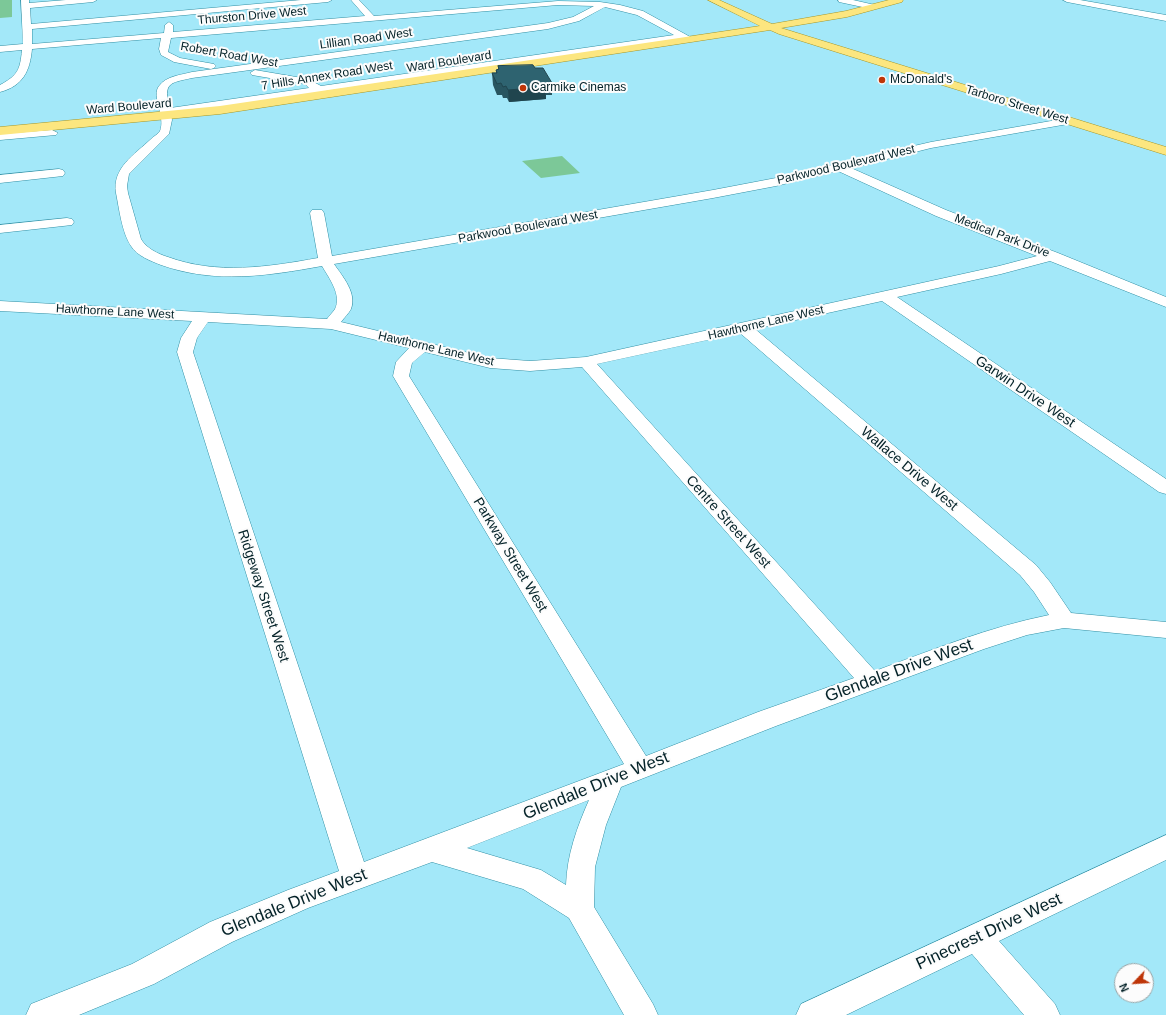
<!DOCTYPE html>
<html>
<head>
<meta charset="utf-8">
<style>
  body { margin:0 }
  #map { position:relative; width:1166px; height:1015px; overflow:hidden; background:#a3e8f9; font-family:Helvetica,sans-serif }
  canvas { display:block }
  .north { position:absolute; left:1114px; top:963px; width:40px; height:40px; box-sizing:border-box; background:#fcfcfc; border:1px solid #99a5a7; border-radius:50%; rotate:245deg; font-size:11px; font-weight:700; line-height:16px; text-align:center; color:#042228 }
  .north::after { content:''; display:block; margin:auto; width:14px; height:18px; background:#be3508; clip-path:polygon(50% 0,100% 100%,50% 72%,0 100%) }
</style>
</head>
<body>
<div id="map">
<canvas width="1166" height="1015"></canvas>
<div class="north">N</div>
</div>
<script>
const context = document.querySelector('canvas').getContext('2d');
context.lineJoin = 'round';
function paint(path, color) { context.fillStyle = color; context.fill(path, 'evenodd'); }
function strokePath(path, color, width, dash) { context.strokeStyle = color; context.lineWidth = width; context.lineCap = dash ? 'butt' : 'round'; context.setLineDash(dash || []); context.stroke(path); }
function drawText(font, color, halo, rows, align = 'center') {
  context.font = font + ' Helvetica,sans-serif'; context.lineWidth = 4; context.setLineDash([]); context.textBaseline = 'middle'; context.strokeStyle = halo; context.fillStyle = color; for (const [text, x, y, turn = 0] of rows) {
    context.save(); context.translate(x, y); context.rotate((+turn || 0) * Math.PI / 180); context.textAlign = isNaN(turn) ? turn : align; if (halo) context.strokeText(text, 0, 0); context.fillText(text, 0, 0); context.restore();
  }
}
paint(new Path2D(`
  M 0,0 L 12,0 L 12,17 L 0,18 Z
  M 562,156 L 580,173 L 541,178 L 522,161 Z`), '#7cc898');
const minor = new Path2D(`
  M 21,0 L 29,0 L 29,3 L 66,0 L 97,0 L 93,2 L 30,8 L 31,24 L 301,0 L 332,0 L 328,2 L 32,29 L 32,44 L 164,33 L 165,25 L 169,22 L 173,25 L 173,32 L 365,16 L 351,0 L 359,0 L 374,16 L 558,1 L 600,2 L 620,5 L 643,11 L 694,39 L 689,42 L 682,39 L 326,91 L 321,94 L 317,93 L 171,114 L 172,120 L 169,134 L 129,174 L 127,186 L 128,193 L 141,239 C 146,248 158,254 168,257 C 217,275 268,267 318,258 L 310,213 L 312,210 L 322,210 L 324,213 L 332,256 L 713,190 L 776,178 L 931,142 L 1068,118 L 1072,119 L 1073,121 L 1068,124 L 931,148 L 851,168 L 946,210 L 1058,253 L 1166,297 L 1166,307 L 1050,261 L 1001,274 L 897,297 L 1166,479 L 1166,494 L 1159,492 L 882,301 L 755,329 L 1036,565 L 1050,582 L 1071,613 L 1166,622 L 1166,638 L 1064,628 L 1027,635 L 984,649 L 776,726 L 621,787 L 606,825 L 595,867 L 594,907 L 653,1004 L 658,1015 L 624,1015 L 569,918 L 523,889 L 432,862 L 308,908 L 232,942 L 154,984 L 79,1015 L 26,1015 L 31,1004 L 132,964 L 210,922 L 288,890 L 339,871 L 177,352 L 181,338 L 192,321 L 0,311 L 0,301 L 327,319 C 329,316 333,312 335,309 C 342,295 329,278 322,266 C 267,276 215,284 161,265 C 151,261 137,256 131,246 C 122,233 119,208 116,193 C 112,168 134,155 151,139 C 153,137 158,134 160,131 C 166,117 151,96 159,86 C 166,76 181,75 192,72 L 548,23 L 573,17 L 594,6 L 558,5 L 171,38 L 168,52 L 180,58 L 214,64 L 216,66 L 214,68 L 211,69 L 174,62 L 161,55 L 159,49 L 161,38 L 32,49 C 30,71 23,86 0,92 L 0,85 C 18,75 20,70 22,50 L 0,52 L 0,46 L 23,44 ZM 605,7 L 637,15 L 674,35 L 321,86 L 308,79 L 255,70 L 250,73 L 252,75 L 305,84 L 309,88 L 170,108 C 163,83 169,83 192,78 L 548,29 L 579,21 ZM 838,171 L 936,216 L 1037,256 L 999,266 L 586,357 L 530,361 L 490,358 L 341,322 C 344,318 349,313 351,309 C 357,293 343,277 334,264 L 713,198 L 776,186 ZM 208,322 L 331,329 L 409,348 L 396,362 L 393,376 L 624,764 L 364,862 L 193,352 L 197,338 ZM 740,333 L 1020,575 L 1034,592 L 1049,615 C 989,627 932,650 875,671 L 597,364 ZM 425,352 L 490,368 L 530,371 L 582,367 L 854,678 L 758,712 L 646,756 L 409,376 L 412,363 ZM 589,800 C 577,827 567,855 566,885 L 541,870 L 467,848 Z
  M 838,0 L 853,0 L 875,5 L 876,7 L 872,9 L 839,2 Z
  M 1063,0 L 1080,0 L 1166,15 L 1166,21 L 1067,2 Z
  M 52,130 L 58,133 L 56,135 L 0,140 L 0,134 Z
  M 59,169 L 63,170 L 65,173 L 63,176 L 0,183 L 0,175 Z
  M 67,218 L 72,219 L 74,222 L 72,225 L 0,233 L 0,225 Z
  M 1166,835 L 1166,860 L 999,941 L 1055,1004 L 1060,1015 L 1024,1015 L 972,954 L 846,1015 L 796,1015 L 801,1004 Z`);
const major = new Path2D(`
  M 708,0 L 719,0 L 772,24 L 846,11 L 889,0 L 903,0 L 902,2 L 847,17 L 781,28 L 1166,147 L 1166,155 L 779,34 L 770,30 L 220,114 L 0,135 L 0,127 L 220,106 L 760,26 Z`);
strokePath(minor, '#318fa4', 1);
strokePath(major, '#a49629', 1);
paint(minor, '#fff');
paint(major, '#fce67f');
paint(new Path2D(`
  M 498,66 L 535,68 L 552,83 L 552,95 L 546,95 L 546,99 L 509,102 L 507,98 L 503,98 L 502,95 L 497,95 L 493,85 L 492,73 L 496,73 L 496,70 L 498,70 Z`), '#285560');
paint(new Path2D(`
  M 545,87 L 546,99 L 509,102 L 508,90 Z`), '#20454e');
const building = new Path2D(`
  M 533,65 L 535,68 L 543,68 L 552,83 L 544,84 L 545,87 L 508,90 L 506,86 L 503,87 L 501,83 L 497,84 L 492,73 L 497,73 L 496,70 L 499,69 L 498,66 Z`);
paint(building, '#2e6370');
strokePath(building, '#20454e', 1);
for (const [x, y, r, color] of [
  [882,80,4,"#be3508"],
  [523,88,4,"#be3508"]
]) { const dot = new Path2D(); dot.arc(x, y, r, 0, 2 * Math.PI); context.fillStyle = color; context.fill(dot); strokePath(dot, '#fcfcfc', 1.5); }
drawText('12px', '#042228', '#fcfcfc', [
  ["Thurston Drive West",252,16,-5],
  ["Lillian Road West",366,39,-8],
  ["Robert Road West",229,55,10],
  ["Ward Boulevard",449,62,-9],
  ["7 Hills Annex Road West",327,76,-9],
  ["Tarboro Street West",1017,105,17],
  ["Ward Boulevard",129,107,-5],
  ["Parkwood Boulevard West",846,165,-13],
  ["Parkwood Boulevard West",528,227,-10],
  ["Medical Park Drive",1002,236,21],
  ["Hawthorne Lane West",115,312,3],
  ["Hawthorne Lane West",766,323,-13],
  ["Hawthorne Lane West",436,349,13]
]);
drawText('12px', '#042228', '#fcfcfc', [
  ["McDonald's",890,80],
  ["Carmike Cinemas",531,88]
], 'left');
drawText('14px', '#042228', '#fcfcfc', [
  ["Garwin Drive West",1025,392,34],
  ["Wallace Drive West",909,469,40],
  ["Centre Street West",728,522,48],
  ["Parkway Street West",510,555,59],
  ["Ridgeway Street West",263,596,72]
]);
drawText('17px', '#042228', '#fcfcfc', [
  ["Glendale Drive West",899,671,-20],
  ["Glendale Drive West",596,786,-22],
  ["Glendale Drive West",294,903,-22],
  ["Pinecrest Drive West",989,932,-25]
]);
</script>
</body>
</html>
